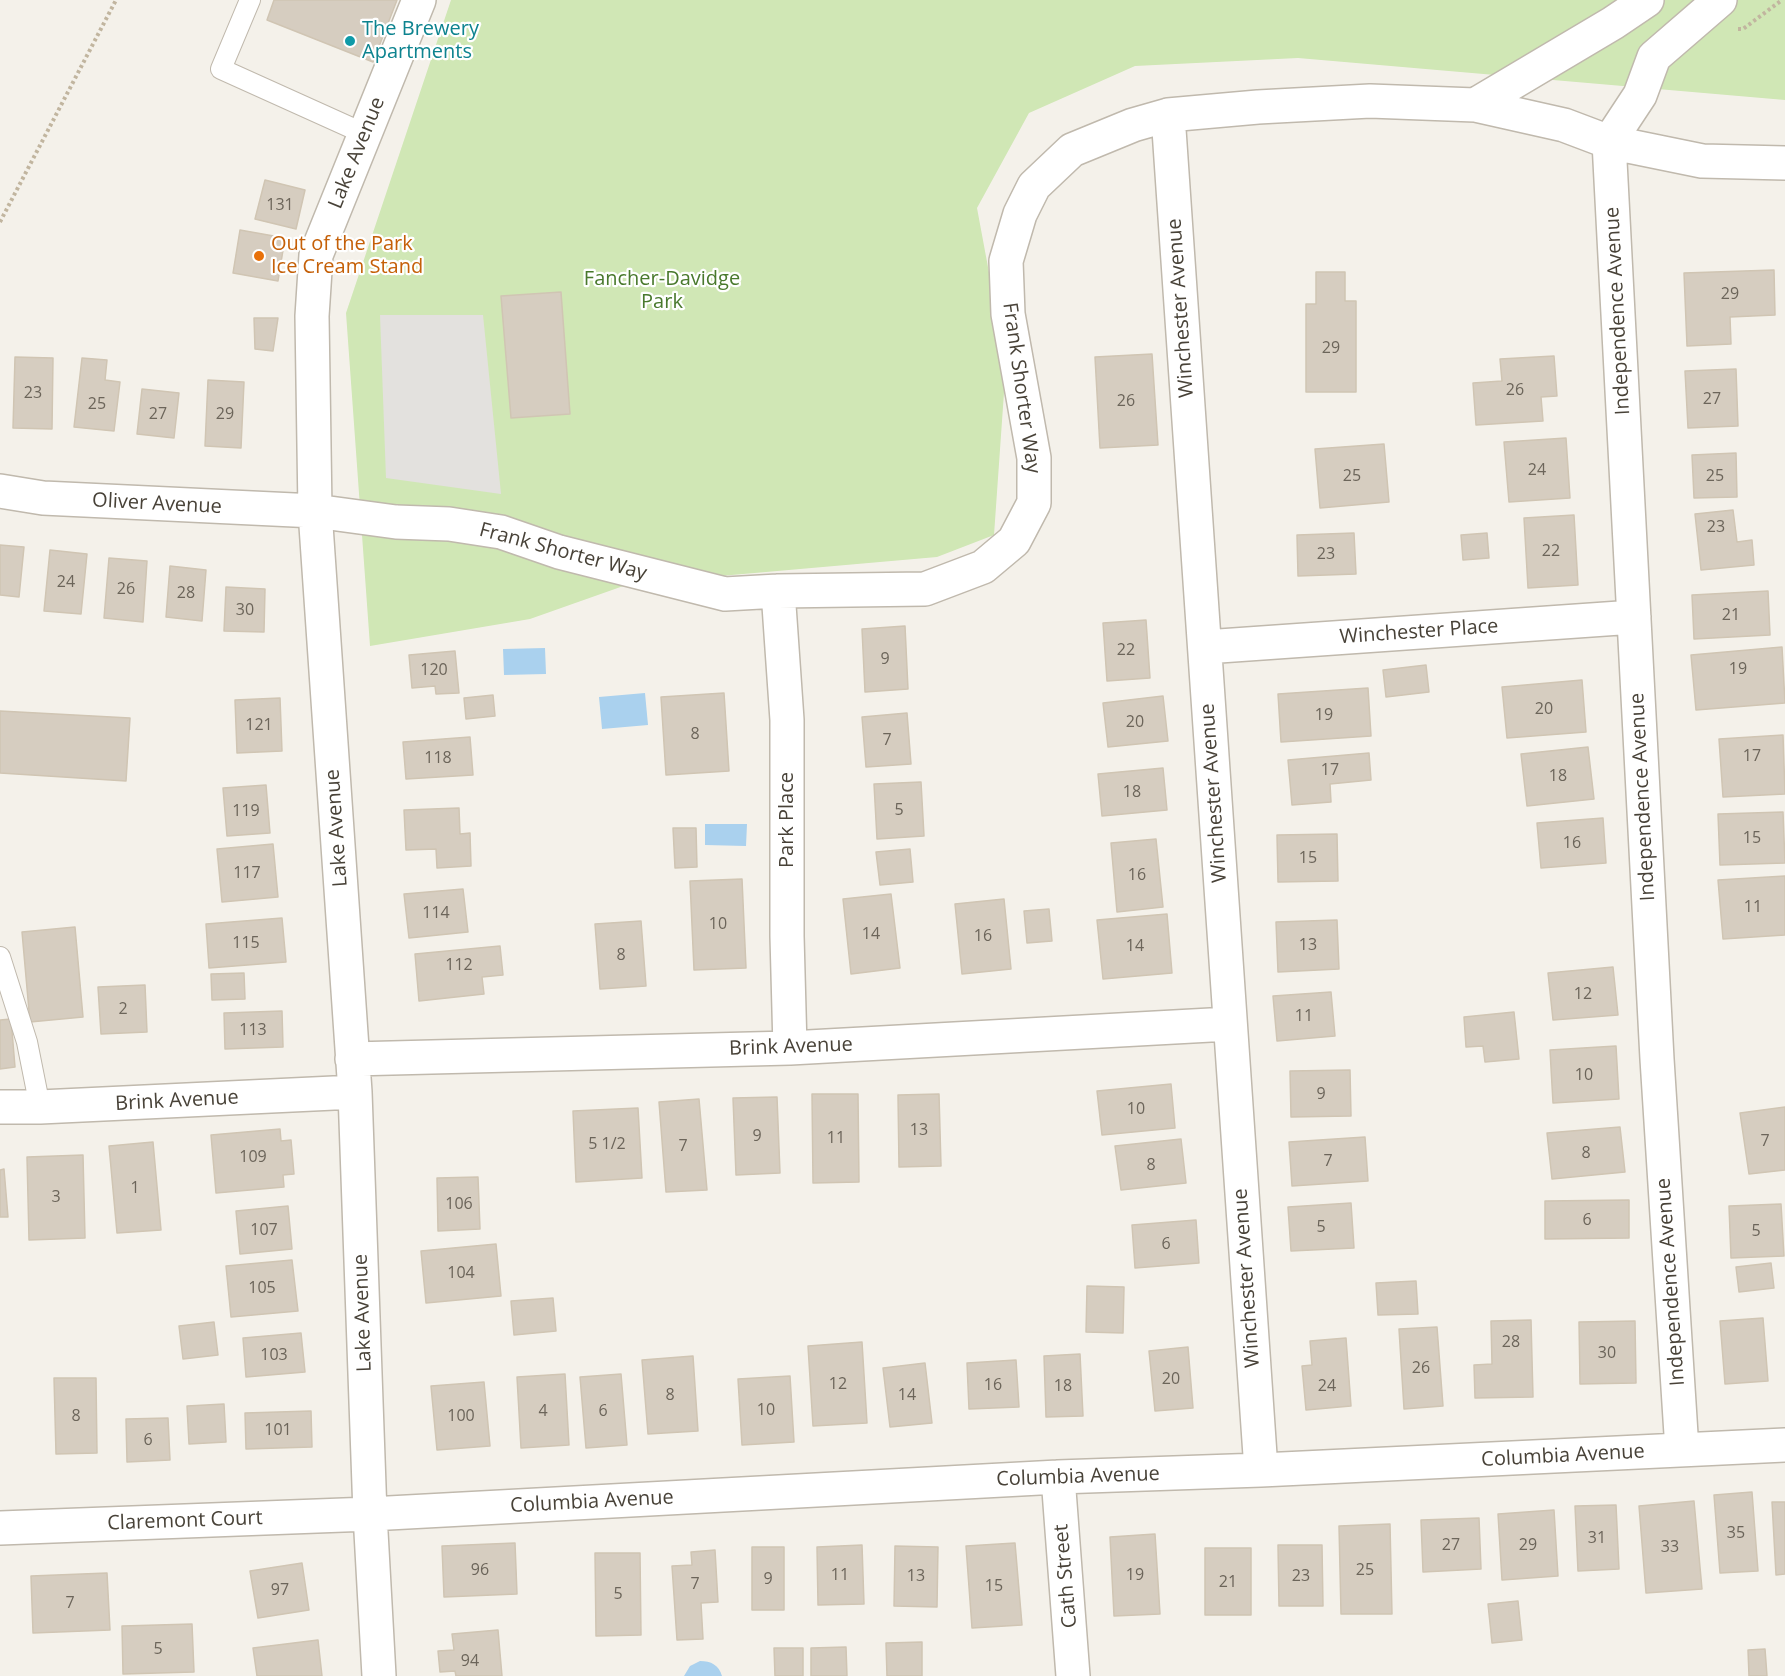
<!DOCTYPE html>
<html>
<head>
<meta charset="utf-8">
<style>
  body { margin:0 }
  canvas { display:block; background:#f4f1ea }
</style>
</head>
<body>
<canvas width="1785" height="1676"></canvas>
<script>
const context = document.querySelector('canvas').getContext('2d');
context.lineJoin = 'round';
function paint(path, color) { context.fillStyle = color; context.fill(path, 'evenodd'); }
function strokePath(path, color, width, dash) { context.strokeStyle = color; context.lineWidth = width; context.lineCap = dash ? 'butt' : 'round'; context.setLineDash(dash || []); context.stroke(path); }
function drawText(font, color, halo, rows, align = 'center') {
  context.font = font + ' "Open Sans",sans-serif'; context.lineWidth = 4.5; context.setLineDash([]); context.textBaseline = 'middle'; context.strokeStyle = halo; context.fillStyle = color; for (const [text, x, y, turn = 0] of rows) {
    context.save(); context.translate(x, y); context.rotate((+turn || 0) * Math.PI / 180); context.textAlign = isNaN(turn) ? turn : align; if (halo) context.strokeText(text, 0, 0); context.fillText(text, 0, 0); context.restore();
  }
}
paint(new Path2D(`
  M 451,0 L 1785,0 L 1785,100 L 1298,58 L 1135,66 L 1029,113 L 977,208 L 1006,364 L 994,535 L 937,557 L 629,584 L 530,619 L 370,646 L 346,313 Z`), '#d0e7b5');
paint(new Path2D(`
  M 380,315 L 483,315 L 501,494 L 386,478 Z`), '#e3e1de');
paint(new Path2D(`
  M 545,648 L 546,674 L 504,675 L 503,649 Z
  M 645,693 L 648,725 L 602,729 L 599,697 Z
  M 705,824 L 747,824 L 746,846 L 705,845 Z
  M 700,1661 C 711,1661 719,1665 722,1676 L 684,1676 L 690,1666 Z`), '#aad1ee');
const building = new Path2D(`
  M 274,0 L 397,0 L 373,62 L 267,20 Z
  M 265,180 L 305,190 L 296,229 L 255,219 Z
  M 240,230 L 285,238 L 278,281 L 233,273 Z
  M 1774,270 L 1775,315 L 1730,317 L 1731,344 L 1687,346 L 1684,273 Z
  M 1316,272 L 1345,272 L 1345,301 L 1356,301 L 1356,392 L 1306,392 L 1306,304 L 1316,304 Z
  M 561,292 L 570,414 L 511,418 L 501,296 Z
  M 254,318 L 278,318 L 273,351 L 255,349 Z
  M 1152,354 L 1158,445 L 1100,448 L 1095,357 Z
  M 1554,356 L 1557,396 L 1541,397 L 1543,421 L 1476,425 L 1473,383 L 1502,381 L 1500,359 Z
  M 15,357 L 53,358 L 52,429 L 13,428 Z
  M 82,358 L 107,360 L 105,380 L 120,382 L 114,431 L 74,427 Z
  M 1736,369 L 1738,426 L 1688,428 L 1685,371 Z
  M 208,380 L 244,382 L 241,448 L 205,446 Z
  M 142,389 L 179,393 L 174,438 L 137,434 Z
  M 1566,438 L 1570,498 L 1509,502 L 1504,442 Z
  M 1384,444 L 1389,502 L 1320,508 L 1315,449 Z
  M 1736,453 L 1737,497 L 1694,498 L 1692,455 Z
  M 1733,510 L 1737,542 L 1752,540 L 1754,565 L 1701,570 L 1695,514 Z
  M 1574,515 L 1578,585 L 1528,588 L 1524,518 Z
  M 1354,533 L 1356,574 L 1298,576 L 1297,535 Z
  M 1487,533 L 1489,558 L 1463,560 L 1461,535 Z
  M 0,545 L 24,547 L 19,597 L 0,595 Z
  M 50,550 L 87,554 L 81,614 L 44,611 Z
  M 109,558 L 147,561 L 143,622 L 104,618 Z
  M 170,566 L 206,570 L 202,621 L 166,617 Z
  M 226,587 L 265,589 L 264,632 L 224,631 Z
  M 1768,591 L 1770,635 L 1694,639 L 1692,595 Z
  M 1146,620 L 1150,678 L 1107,681 L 1103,623 Z
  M 905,626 L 908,689 L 865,692 L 862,629 Z
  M 1782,647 L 1785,703 L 1696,710 L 1691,655 Z
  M 455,651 L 459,693 L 436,694 L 435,686 L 412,688 L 409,655 Z
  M 1426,665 L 1429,692 L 1386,697 L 1383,670 Z
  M 1582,680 L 1586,732 L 1507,738 L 1502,687 Z
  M 1368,688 L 1371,736 L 1281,742 L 1278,694 Z
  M 724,693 L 729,771 L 666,775 L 661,697 Z
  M 493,695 L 495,716 L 466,719 L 464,698 Z
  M 1163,696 L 1168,741 L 1108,747 L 1103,703 Z
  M 280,698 L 282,751 L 237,753 L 235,700 Z
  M 0,711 L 130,718 L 126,781 L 0,773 Z
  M 907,713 L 911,764 L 866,767 L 862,717 Z
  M 1783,735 L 1785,794 L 1723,797 L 1719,739 Z
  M 470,737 L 473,775 L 406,779 L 403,742 Z
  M 1588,747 L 1594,799 L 1527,806 L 1521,754 Z
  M 1369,753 L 1371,780 L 1330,784 L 1331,802 L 1292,805 L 1288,760 Z
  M 1163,768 L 1167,810 L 1102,816 L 1098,774 Z
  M 921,782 L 924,836 L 877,839 L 874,784 Z
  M 266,785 L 270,833 L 227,836 L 223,788 Z
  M 459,808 L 460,834 L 470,833 L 471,866 L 437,868 L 436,849 L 406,850 L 404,810 Z
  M 1783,812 L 1785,863 L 1720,865 L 1718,814 Z
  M 1603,818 L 1606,863 L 1541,868 L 1537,823 Z
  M 673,828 L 696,828 L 697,867 L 675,868 Z
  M 1337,834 L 1338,881 L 1278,882 L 1277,835 Z
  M 1156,839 L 1163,907 L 1117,912 L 1111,843 Z
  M 273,844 L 278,897 L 222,902 L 217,849 Z
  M 910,849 L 913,882 L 880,885 L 876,852 Z
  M 1785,876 L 1785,935 L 1723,939 L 1718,880 Z
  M 742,879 L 746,968 L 694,970 L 690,881 Z
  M 463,889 L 468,932 L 409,938 L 404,894 Z
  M 891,894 L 900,968 L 851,974 L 843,899 Z
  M 1004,899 L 1011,969 L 962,974 L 955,904 Z
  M 1049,909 L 1052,941 L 1027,943 L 1024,911 Z
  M 1167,914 L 1172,973 L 1103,979 L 1097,920 Z
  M 282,918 L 286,962 L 209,968 L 206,924 Z
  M 1337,920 L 1339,969 L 1278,972 L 1276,922 Z
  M 641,921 L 646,986 L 600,989 L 595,924 Z
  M 75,927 L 83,1017 L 30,1022 L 22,932 Z
  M 500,946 L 503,975 L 482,977 L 484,994 L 419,1001 L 415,954 Z
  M 1613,967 L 1618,1015 L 1553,1020 L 1548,973 Z
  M 244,973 L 245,999 L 212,1000 L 211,974 Z
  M 145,985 L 147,1032 L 101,1034 L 98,987 Z
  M 1331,992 L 1335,1036 L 1277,1041 L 1273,996 Z
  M 282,1011 L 283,1047 L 225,1049 L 224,1013 Z
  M 1514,1012 L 1519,1059 L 1485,1062 L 1483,1046 L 1466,1047 L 1464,1017 Z
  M 11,1019 L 15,1067 L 0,1069 L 0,1020 Z
  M 1616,1046 L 1619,1099 L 1553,1103 L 1550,1050 Z
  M 1350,1070 L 1351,1116 L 1291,1117 L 1290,1071 Z
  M 1171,1084 L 1175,1128 L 1102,1135 L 1097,1091 Z
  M 812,1094 L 858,1094 L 859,1182 L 813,1183 Z
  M 939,1094 L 941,1166 L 899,1167 L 898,1095 Z
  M 777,1097 L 780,1173 L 736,1175 L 733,1098 Z
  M 699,1099 L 707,1190 L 666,1192 L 659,1102 Z
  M 1785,1107 L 1785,1170 L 1749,1174 L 1740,1113 Z
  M 638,1108 L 642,1178 L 576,1182 L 573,1111 Z
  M 1620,1127 L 1625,1172 L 1552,1179 L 1547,1133 Z
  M 280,1129 L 281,1141 L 291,1140 L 294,1174 L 283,1175 L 284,1187 L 216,1193 L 211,1135 Z
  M 1365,1137 L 1368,1181 L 1292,1186 L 1289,1142 Z
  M 1181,1139 L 1186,1183 L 1121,1190 L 1115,1146 Z
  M 153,1142 L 161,1230 L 117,1233 L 109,1146 Z
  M 83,1155 L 85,1238 L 29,1240 L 27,1157 Z
  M 4,1169 L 8,1217 L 0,1217 L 0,1170 Z
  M 478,1177 L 480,1229 L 438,1231 L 437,1178 Z
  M 1629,1200 L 1629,1238 L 1545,1239 L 1545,1201 Z
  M 1351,1203 L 1354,1248 L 1291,1251 L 1288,1207 Z
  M 1781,1204 L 1784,1256 L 1731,1258 L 1729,1206 Z
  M 288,1206 L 292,1249 L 240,1254 L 236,1211 Z
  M 1196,1220 L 1199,1263 L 1135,1268 L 1132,1225 Z
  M 496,1244 L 501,1296 L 426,1303 L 421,1251 Z
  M 292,1260 L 298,1311 L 231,1317 L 226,1266 Z
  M 1771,1263 L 1774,1288 L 1739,1292 L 1736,1267 Z
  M 1416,1281 L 1418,1314 L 1378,1315 L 1376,1283 Z
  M 1087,1286 L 1124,1287 L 1123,1333 L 1086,1332 Z
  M 553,1298 L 556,1331 L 514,1335 L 511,1301 Z
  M 1763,1318 L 1768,1381 L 1725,1384 L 1720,1321 Z
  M 1531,1320 L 1533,1397 L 1475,1398 L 1474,1365 L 1492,1364 L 1491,1321 Z
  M 1635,1321 L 1636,1383 L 1580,1384 L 1579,1322 Z
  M 214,1322 L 218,1355 L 183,1359 L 179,1326 Z
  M 1437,1327 L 1443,1406 L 1404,1409 L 1399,1329 Z
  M 301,1333 L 305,1372 L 246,1377 L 243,1338 Z
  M 1346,1338 L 1351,1406 L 1306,1410 L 1302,1366 L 1312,1365 L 1310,1341 Z
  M 862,1342 L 867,1423 L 813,1426 L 808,1346 Z
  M 1188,1347 L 1193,1408 L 1155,1411 L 1149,1351 Z
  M 1080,1354 L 1083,1416 L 1046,1417 L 1044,1356 Z
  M 693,1356 L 698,1431 L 648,1434 L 642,1360 Z
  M 1016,1360 L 1019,1407 L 969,1409 L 967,1363 Z
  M 925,1363 L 932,1423 L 890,1427 L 883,1368 Z
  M 565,1374 L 569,1445 L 521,1448 L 517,1377 Z
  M 621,1374 L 627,1445 L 586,1448 L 580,1377 Z
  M 790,1376 L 794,1442 L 742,1445 L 738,1379 Z
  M 54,1378 L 96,1378 L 97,1453 L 56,1454 Z
  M 484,1382 L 490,1446 L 437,1450 L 431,1386 Z
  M 224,1404 L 226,1442 L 189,1444 L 187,1406 Z
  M 311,1411 L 312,1447 L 246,1449 L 245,1413 Z
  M 168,1418 L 170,1460 L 127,1462 L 126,1419 Z
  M 1752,1492 L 1758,1571 L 1720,1573 L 1714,1495 Z
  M 1694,1501 L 1702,1589 L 1646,1593 L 1639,1506 Z
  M 1772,1502 L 1785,1502 L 1785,1574 L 1776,1575 Z
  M 1616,1505 L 1619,1569 L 1578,1571 L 1575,1506 Z
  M 1554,1510 L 1558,1576 L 1502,1580 L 1498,1514 Z
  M 1479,1518 L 1481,1569 L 1423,1572 L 1421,1520 Z
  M 1390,1524 L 1392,1614 L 1341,1614 L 1339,1526 Z
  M 1155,1534 L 1160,1614 L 1114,1616 L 1110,1537 Z
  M 515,1543 L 517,1594 L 444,1597 L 442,1546 Z
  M 1015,1543 L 1022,1625 L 972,1628 L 966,1546 Z
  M 862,1545 L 864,1604 L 818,1605 L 817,1547 Z
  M 1278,1545 L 1322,1545 L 1323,1606 L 1279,1606 Z
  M 895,1546 L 938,1547 L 937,1607 L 894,1606 Z
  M 752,1547 L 784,1547 L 784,1610 L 752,1610 Z
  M 1205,1548 L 1251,1548 L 1251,1615 L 1205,1615 Z
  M 715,1550 L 718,1602 L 701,1603 L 703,1639 L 677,1640 L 672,1566 L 692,1565 L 691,1552 Z
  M 595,1553 L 640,1553 L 641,1635 L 596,1636 Z
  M 302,1563 L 309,1610 L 258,1618 L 250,1571 Z
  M 107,1573 L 110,1630 L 33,1633 L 31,1576 Z
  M 1518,1601 L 1522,1640 L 1492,1643 L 1488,1604 Z
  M 192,1624 L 194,1672 L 123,1674 L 122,1626 Z
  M 498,1630 L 502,1676 L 456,1676 L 455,1671 L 440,1672 L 438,1651 L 454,1650 L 452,1634 Z
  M 318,1640 L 322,1676 L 257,1676 L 253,1648 Z
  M 922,1642 L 922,1676 L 887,1676 L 886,1643 Z
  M 846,1647 L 847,1676 L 811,1676 L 811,1648 Z
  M 774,1648 L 803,1648 L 803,1676 L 775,1676 Z
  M 1765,1649 L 1767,1676 L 1749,1676 L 1748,1650 Z`);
paint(building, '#d6cdc0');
strokePath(building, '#d0c5b3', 1.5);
const lane = new Path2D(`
  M 250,0 L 221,69 L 365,134
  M 0,957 L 27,1042 L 40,1107`);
const street = new Path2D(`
  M 1475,105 L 1613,23 L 1647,0
  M 1168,115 C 1199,567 1228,1019 1261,1470
  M 1609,142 L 1657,1059 L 1682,1450
  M 1609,142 L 1640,95 L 1654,57 L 1720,0
  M 0,491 L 43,498 L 315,511 L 396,522 L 449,524 L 501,532 L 559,552 L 725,594 L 778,591 L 925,589 L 983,567 L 1014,541 L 1034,503 L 1034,458 L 1008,314 L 1006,261 L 1020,214 L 1034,186 L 1072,150 L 1133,125 L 1168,115 L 1258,107 L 1370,101 L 1475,105 L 1564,125 L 1609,142 L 1702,161 L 1785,163
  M 778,591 L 787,720 L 787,936 L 790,1048
  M 1205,647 L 1634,617
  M 352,1059 L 790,1048 L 1229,1024
  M 0,1107 L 40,1107 L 355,1092
  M 1058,1477 L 1073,1676
  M 0,1528 L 370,1514 L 1058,1477 L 1261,1470 L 1785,1445
  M 379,1676 L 370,1514 L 355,1092 L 315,511 L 312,316 L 316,255 L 419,0`);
strokePath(lane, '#c0b9ad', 22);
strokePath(street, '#c0b9ad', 36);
strokePath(new Path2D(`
  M 1738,29 L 1743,29 L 1782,0
  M 0,222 L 116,0`), '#c1b59f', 4, [3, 3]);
strokePath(lane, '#fff', 20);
strokePath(street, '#fff', 33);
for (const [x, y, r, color] of [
  [350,41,6,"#0f9aa8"],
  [259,256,6,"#e8710a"]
]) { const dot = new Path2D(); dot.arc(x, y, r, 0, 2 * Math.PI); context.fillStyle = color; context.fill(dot); strokePath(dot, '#fff', 2); }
drawText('16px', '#6c655a', null, [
  ["131",280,205],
  ["29",1730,294],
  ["29",1331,348],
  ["26",1515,390],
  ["23",33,393],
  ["27",1712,399],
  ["26",1126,401],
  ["25",97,404],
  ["27",158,414],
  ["29",225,414],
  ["24",1537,470],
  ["25",1352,476],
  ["25",1715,476],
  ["23",1716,527],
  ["22",1551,551],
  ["23",1326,554],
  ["24",66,582],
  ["26",126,589],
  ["28",186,593],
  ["30",245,610],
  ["21",1731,615],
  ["22",1126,650],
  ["9",885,659],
  ["19",1738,669],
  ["120",434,670],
  ["20",1544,709],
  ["19",1324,715],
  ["20",1135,722],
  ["121",259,725],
  ["8",695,734],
  ["7",887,740],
  ["17",1752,756],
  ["118",438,758],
  ["17",1330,770],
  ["18",1558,776],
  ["18",1132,792],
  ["5",899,810],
  ["119",246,811],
  ["15",1752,838],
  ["16",1572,843],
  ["15",1308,858],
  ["117",247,873],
  ["16",1137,875],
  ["11",1753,907],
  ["114",436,913],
  ["10",718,924],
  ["14",871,934],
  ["16",983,936],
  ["115",246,943],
  ["13",1308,945],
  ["14",1135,946],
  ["8",621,955],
  ["112",459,965],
  ["12",1583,994],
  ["2",123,1009],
  ["11",1304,1016],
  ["113",253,1030],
  ["10",1584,1075],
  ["9",1321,1094],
  ["10",1136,1109],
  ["13",919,1130],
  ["9",757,1136],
  ["11",836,1138],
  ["7",1765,1141],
  ["5 1/2",607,1144],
  ["7",683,1146],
  ["8",1586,1153],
  ["109",253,1157],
  ["7",1328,1161],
  ["8",1151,1165],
  ["1",135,1188],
  ["3",56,1197],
  ["106",459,1204],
  ["6",1587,1220],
  ["5",1321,1227],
  ["107",264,1230],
  ["5",1756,1231],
  ["6",1166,1244],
  ["104",461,1273],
  ["105",262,1288],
  ["28",1511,1342],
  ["30",1607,1353],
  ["103",274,1355],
  ["26",1421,1368],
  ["20",1171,1379],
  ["12",838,1384],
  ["16",993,1385],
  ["18",1063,1386],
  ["24",1327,1386],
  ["8",670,1395],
  ["14",907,1395],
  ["10",766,1410],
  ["4",543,1411],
  ["6",603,1411],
  ["8",76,1416],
  ["100",461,1416],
  ["101",278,1430],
  ["6",148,1440],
  ["35",1736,1533],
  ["31",1597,1538],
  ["27",1451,1545],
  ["29",1528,1545],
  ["33",1670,1547],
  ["96",480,1570],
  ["25",1365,1570],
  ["11",840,1575],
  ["19",1135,1575],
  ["13",916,1576],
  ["23",1301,1576],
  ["9",768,1579],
  ["21",1228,1582],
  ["7",695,1584],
  ["15",994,1586],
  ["97",280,1590],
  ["5",618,1594],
  ["7",70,1603],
  ["5",158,1649],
  ["94",470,1661]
]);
drawText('20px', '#0d838f', '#fff', [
  ["The Brewery",362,29],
  ["Apartments",362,52]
], 'left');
drawText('20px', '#484238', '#fff', [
  ["Lake Avenue",357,153,-68],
  ["Winchester Avenue",1181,308,-94],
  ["Independence Avenue",1618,311,-93],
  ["Frank Shorter Way",1021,388,82],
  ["Oliver Avenue",157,504,3],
  ["Frank Shorter Way",563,552,15],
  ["Winchester Place",1419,632,-4],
  ["Winchester Avenue",1214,793,-94],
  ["Independence Avenue",1643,797,-93],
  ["Park Place",787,820,-90],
  ["Lake Avenue",337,828,-94],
  ["Brink Avenue",791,1047,-2],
  ["Brink Avenue",177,1101,-3],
  ["Winchester Avenue",1247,1278,-94],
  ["Independence Avenue",1671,1282,-94],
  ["Lake Avenue",363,1313,-92],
  ["Columbia Avenue",1563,1456,-3],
  ["Columbia Avenue",1078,1477,-2],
  ["Columbia Avenue",592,1502,-3],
  ["Claremont Court",185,1521,-2],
  ["Cath Street",1066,1576,-95]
]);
drawText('20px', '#c56008', '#fff', [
  ["Out of the Park",271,244],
  ["Ice Cream Stand",271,267]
], 'left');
drawText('20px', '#49792d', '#fff', [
  ["Fancher-Davidge",662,279],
  ["Park",662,302]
]);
</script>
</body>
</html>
